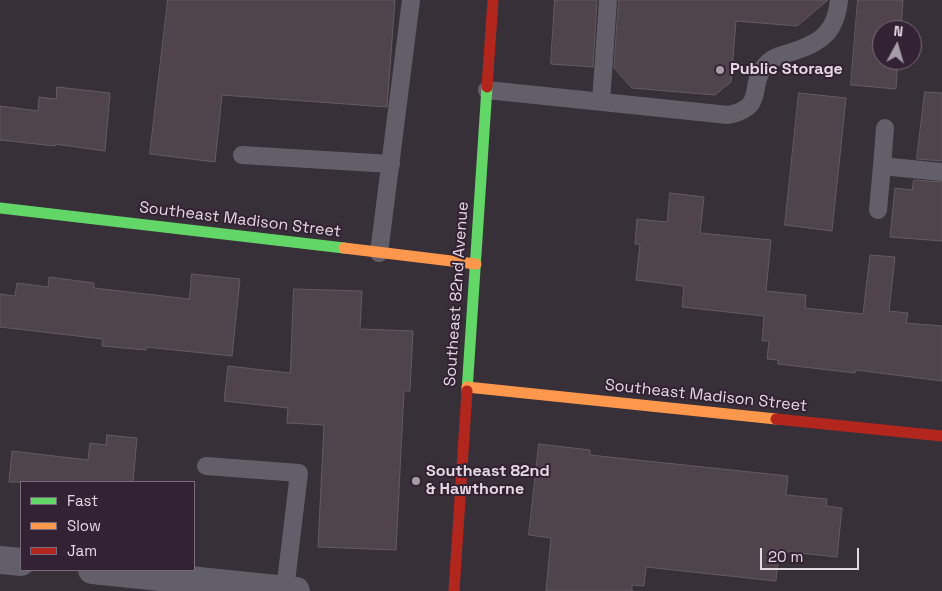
<!DOCTYPE html>
<html>
<head>
<meta charset="utf-8">
<style>
  body { margin:0 }
  #map { position:relative; width:942px; height:591px; overflow:hidden; background:#383039; font-family:"Space Grotesk",sans-serif }
  canvas { display:block }
  .legend { position:absolute; left:20px; top:481px; width:175px; height:90px; box-sizing:border-box; background:#322233; border:1px solid #796b79; margin:0; padding:6px 9px; list-style:none; font-size:15px; color:#e3d8e3 }
  .legend li { display:flex; align-items:center; gap:10px; height:25px }
  .legend b { width:25px; border:1px solid #796b79 }
  .north { position:absolute; left:872px; top:20px; width:50px; height:50px; box-sizing:border-box; background:#322233; border:1px solid #796b79; border-radius:50%; rotate:6deg; font-size:14px; font-weight:700; line-height:20px; text-align:center; color:#e3d8e3 }
  .north::after { content:''; display:block; margin:auto; width:18px; height:22px; background:#a79da8; clip-path:polygon(50% 0,100% 100%,50% 72%,0 100%) }
  .scale { position:absolute; left:760px; top:548px; width:99px; height:22px; box-sizing:border-box; border:2px solid #e3d8e3; border-top:0; padding-left:6px; font-size:15px; line-height:18px; white-space:nowrap; color:#e3d8e3; -webkit-text-stroke:4px #322233; paint-order:stroke }
</style>
</head>
<body>
<div id="map">
<canvas width="942" height="591"></canvas>
<ul class="legend">
<li><b style="height:6px;background:#63d668"></b>Fast</li>
<li><b style="height:6px;background:#ff974d"></b>Slow</li>
<li><b style="height:6px;background:#b3261e"></b>Jam</li>
</ul>
<div class="north">N</div>
<div class="scale">20 m</div>
</div>
<script>
const context = document.querySelector('canvas').getContext('2d');
context.lineJoin = 'round';
function paint(path, color) { context.fillStyle = color; context.fill(path, 'evenodd'); }
function strokePath(path, color, width, dash) { context.strokeStyle = color; context.lineWidth = width; context.lineCap = dash ? 'butt' : 'round'; context.setLineDash(dash || []); context.stroke(path); }
function drawText(font, color, halo, rows, align = 'center') {
  context.font = font + ' "Space Grotesk",sans-serif'; context.lineWidth = 4; context.setLineDash([]); context.textBaseline = 'middle'; context.strokeStyle = halo; context.fillStyle = color; for (const [text, x, y, turn = 0] of rows) {
    context.save(); context.translate(x, y); context.rotate((+turn || 0) * Math.PI / 180); context.textAlign = isNaN(turn) ? turn : align; if (halo) context.strokeText(text, 0, 0); context.fillText(text, 0, 0); context.restore();
  }
}
const building = new Path2D(`
  M 168,0 L 395,0 L 387,107 L 222,95 L 215,162 L 150,154 Z
  M 555,0 L 597,0 L 593,67 L 551,64 Z
  M 619,0 L 828,0 L 797,26 L 736,21 L 731,82 L 715,95 L 632,88 L 614,68 Z
  M 858,0 L 903,0 L 901,30 L 882,30 L 882,60 L 898,60 L 896,89 L 851,85 Z
  M 57,87 L 110,93 L 105,151 L 55,144 L 55,146 L 0,140 L 0,106 L 38,111 L 39,97 L 56,99 Z
  M 925,92 L 942,93 L 942,161 L 917,159 Z
  M 799,93 L 846,98 L 832,231 L 785,225 Z
  M 914,180 L 942,182 L 942,241 L 890,237 L 895,188 L 912,190 Z
  M 670,193 L 704,197 L 700,233 L 771,240 L 766,291 L 806,295 L 805,308 L 863,314 L 870,255 L 895,257 L 889,311 L 908,313 L 906,323 L 942,326 L 942,381 L 856,370 L 855,373 L 778,364 L 778,360 L 767,359 L 769,341 L 762,341 L 764,316 L 682,307 L 684,286 L 636,280 L 640,244 L 635,244 L 637,219 L 667,222 Z
  M 192,274 L 240,279 L 232,356 L 146,347 L 146,350 L 102,346 L 103,339 L 0,327 L 0,294 L 15,296 L 17,283 L 48,287 L 49,277 L 94,283 L 94,288 L 189,299 Z
  M 294,289 L 362,291 L 360,329 L 413,331 L 410,391 L 404,391 L 396,550 L 318,547 L 324,425 L 287,423 L 288,408 L 224,401 L 228,366 L 290,373 Z
  M 107,435 L 137,438 L 133,482 L 9,482 L 12,451 L 88,460 L 90,443 L 106,445 Z
  M 539,444 L 590,450 L 590,455 L 788,476 L 786,495 L 827,499 L 826,506 L 842,508 L 837,557 L 779,551 L 776,581 L 646,567 L 644,586 L 632,585 L 632,591 L 546,591 L 551,538 L 529,535 Z`);
paint(building, '#4f444c');
strokePath(building, '#635b61', 1);
strokePath(new Path2D(`
  M 487,90 L 728,115 C 767,107 748,86 764,67 C 772,56 783,55 795,51 C 823,42 836,30 839,0
  M 601,102 L 608,0
  M 885,128 L 882,166 L 942,172
  M 242,155 L 391,164
  M 878,210 L 882,166
  M 379,253 L 411,0
  M 206,466 L 299,473 L 285,590`), '#635f6a', 18);
strokePath(new Path2D(`
  M 0,560 L 21,562
  M 92,570 L 296,591`), '#635f6a', 28);
strokePath(new Path2D(`
  M 0,208 L 344,248
  M 467,391 L 487,87`), '#63d668', 11);
strokePath(new Path2D(`
  M 344,248 L 476,264
  M 467,387 L 776,419`), '#ff974d', 11);
strokePath(new Path2D(`
  M 487,87 L 493,0
  M 776,419 L 942,436
  M 454,591 L 467,391`), '#b3261e', 11);
for (const [x, y, r, color] of [
  [720,70,5,"#a79da8"],
  [416,481,5,"#a79da8"]
]) { const dot = new Path2D(); dot.arc(x, y, r, 0, 2 * Math.PI); context.fillStyle = color; context.fill(dot); strokePath(dot, '#322233', 2); }
drawText('bold 16px', '#e3d8e3', '#322233', [
  ["Public Storage",730,70],
  ["Southeast 82nd",426,472],
  ["& Hawthorne",426,490]
], 'left');
drawText('16px', '#e3d8e3', '#322233', [
  ["Southeast Madison Street",240,220,7],
  ["Southeast 82nd Avenue",457,294,-86],
  ["Southeast Madison Street",706,396,6]
]);
</script>
</body>
</html>
